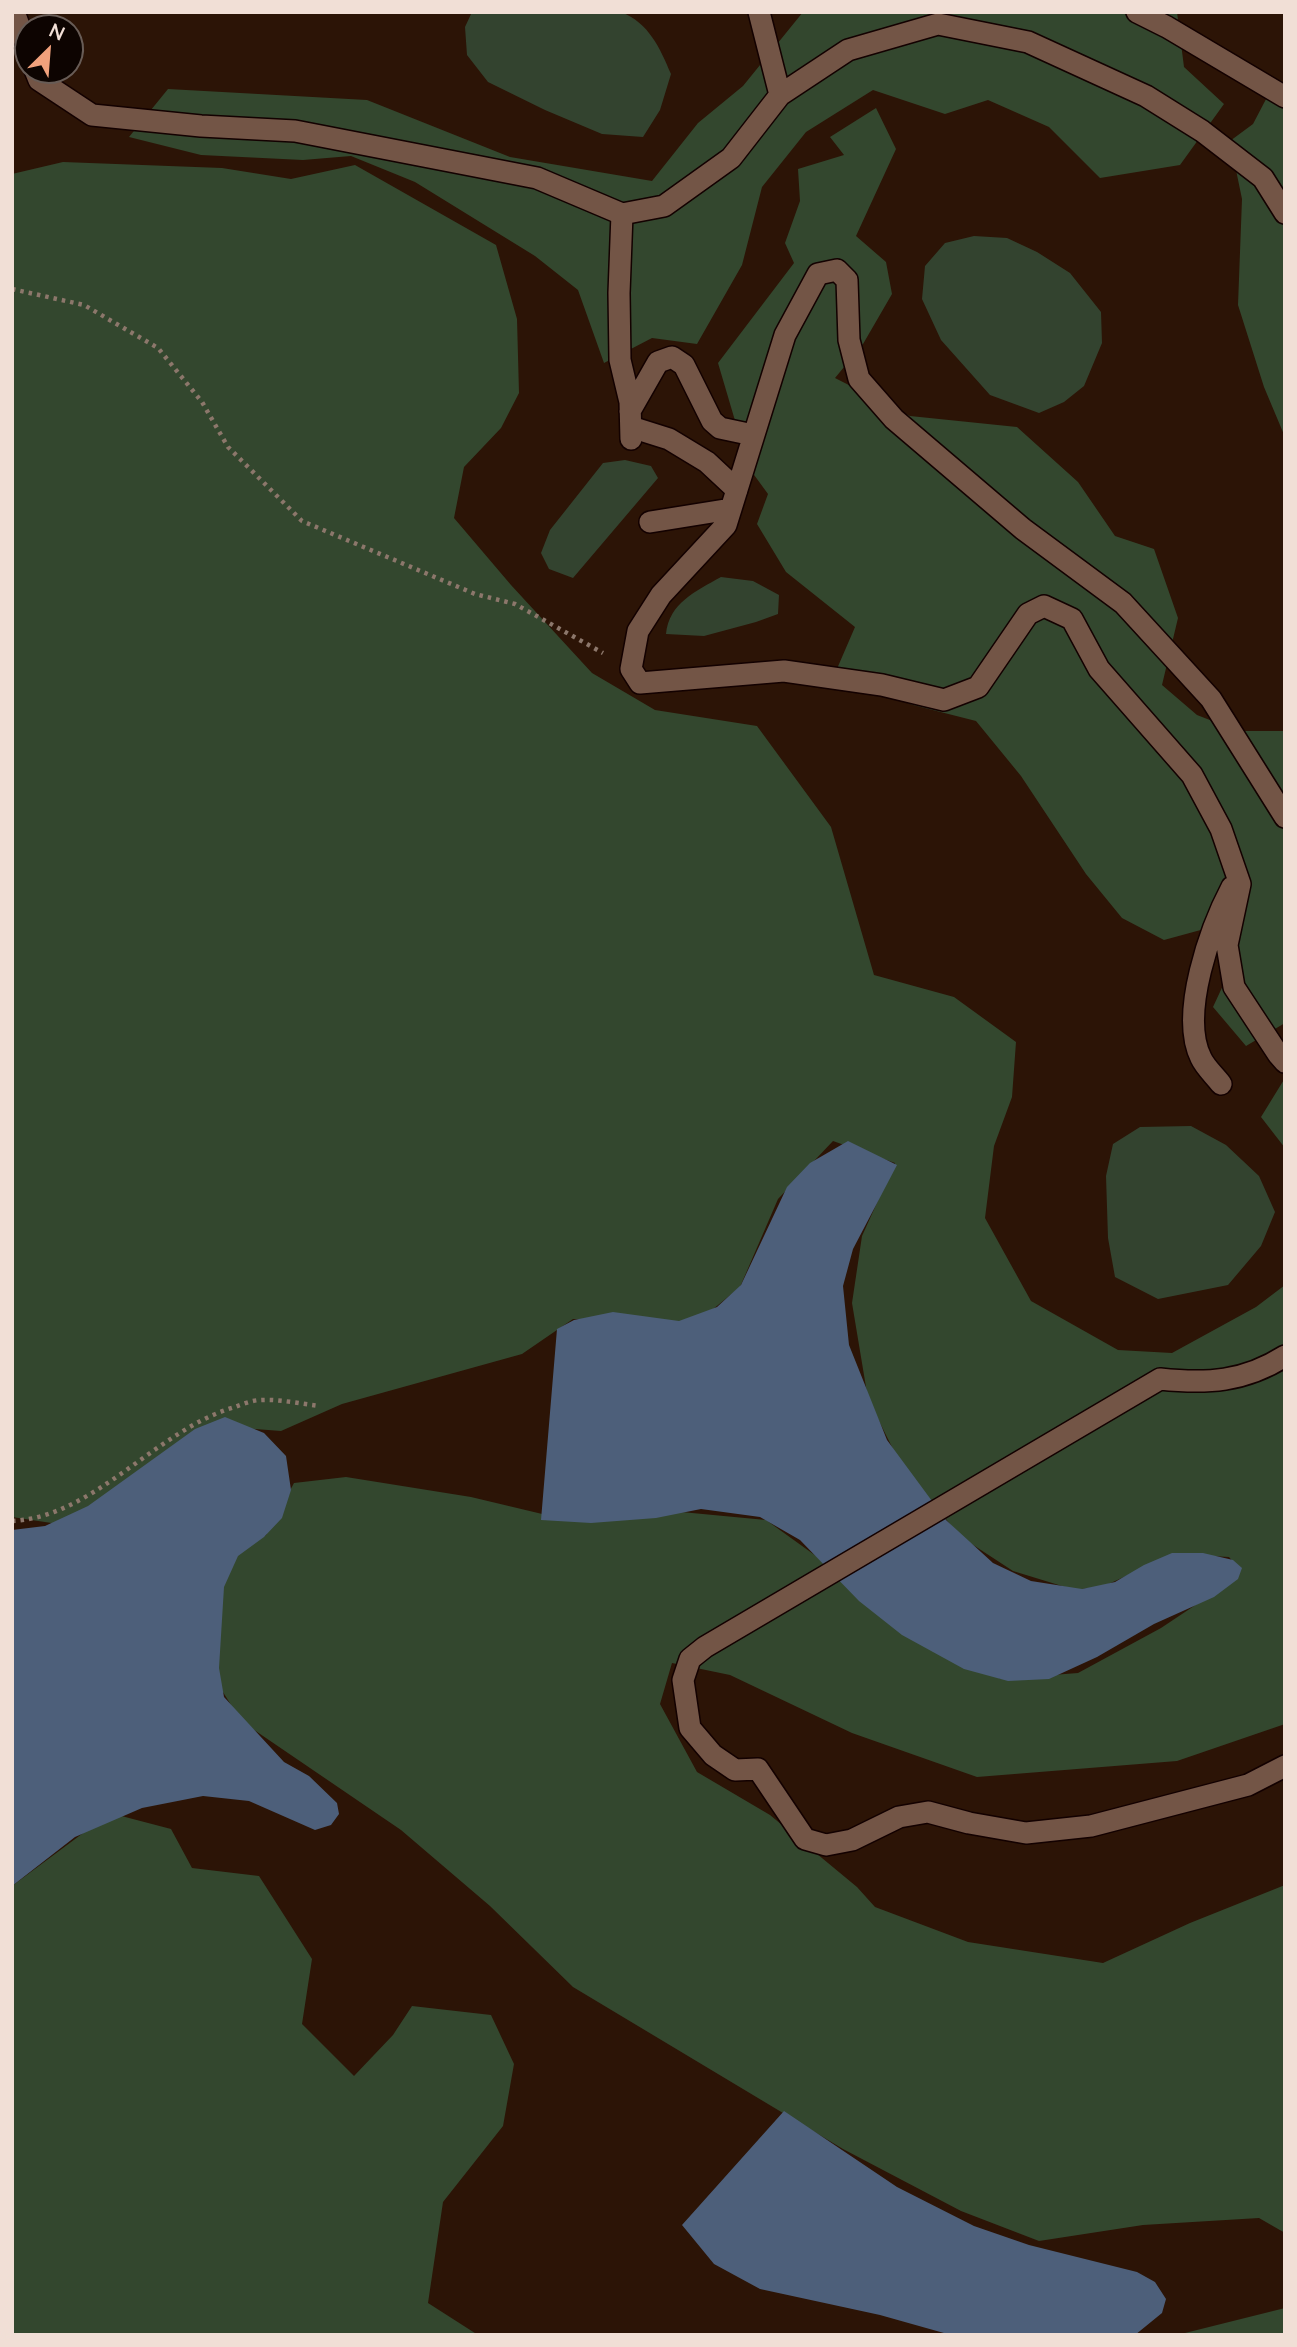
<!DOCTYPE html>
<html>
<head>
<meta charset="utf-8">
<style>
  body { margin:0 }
  #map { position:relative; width:1297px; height:2347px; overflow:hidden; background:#2c1406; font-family:Lato,sans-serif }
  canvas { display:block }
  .frame { position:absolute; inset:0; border:14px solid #f1dfd6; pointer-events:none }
  .north { position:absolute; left:14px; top:14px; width:70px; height:70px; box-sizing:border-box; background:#0d0401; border:2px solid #685c56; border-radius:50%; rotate:25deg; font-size:19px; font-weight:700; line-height:28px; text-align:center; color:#f1dfd6 }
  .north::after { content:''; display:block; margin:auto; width:24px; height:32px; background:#f1a17c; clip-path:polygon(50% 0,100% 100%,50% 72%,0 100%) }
</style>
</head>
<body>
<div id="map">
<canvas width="1297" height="2347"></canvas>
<div class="frame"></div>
<div class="north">N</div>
</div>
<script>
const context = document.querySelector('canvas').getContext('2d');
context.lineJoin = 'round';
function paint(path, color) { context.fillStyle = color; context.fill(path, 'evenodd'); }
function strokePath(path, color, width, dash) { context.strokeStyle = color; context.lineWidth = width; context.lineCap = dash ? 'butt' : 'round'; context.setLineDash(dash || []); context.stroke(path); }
paint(new Path2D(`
  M 472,12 L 621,12 C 649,23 660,48 671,74 L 660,110 L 643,137 L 602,134 L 545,110 L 488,82 L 467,55 L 465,27 Z
  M 974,236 L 1007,238 L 1037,252 L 1070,273 L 1101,312 L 1102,343 L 1084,386 L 1064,402 L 1039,413 L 990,395 L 941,340 L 922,299 L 925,266 L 945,243 Z
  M 625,460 L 651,466 L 658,478 L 573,578 L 549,569 L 541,553 L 550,530 L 603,463 Z
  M 721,577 L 753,581 L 779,595 L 778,614 L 756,622 L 704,636 L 666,634 C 669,603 696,591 721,577 Z
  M 1191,1126 L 1226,1145 L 1259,1176 L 1275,1212 L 1261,1246 L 1228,1285 L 1158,1299 L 1115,1277 L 1108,1238 L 1106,1176 L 1113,1144 L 1140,1127 Z`), '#33432f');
paint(new Path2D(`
  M 803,12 L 1177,12 L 1184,67 L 1224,104 L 1180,165 L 1100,178 L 1049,127 L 988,100 L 945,114 L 873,90 L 806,132 L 762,187 L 742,265 L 697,344 L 652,338 L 604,363 L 578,290 L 535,256 L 415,182 L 351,156 L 303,160 L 201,155 L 129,137 L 168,89 L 367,100 L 510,157 L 652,181 L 698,123 L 743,86 Z
  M 1276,80 L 1285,84 L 1285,437 L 1264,387 L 1238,305 L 1242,199 L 1230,141 L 1253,124 Z
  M 876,108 L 896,149 L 856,236 L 886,262 L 892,294 L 863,344 L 835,378 L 910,416 L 1017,427 L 1078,482 L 1115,536 L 1154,549 L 1178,618 L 1162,685 L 1197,715 L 1238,731 L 1285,731 L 1285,1023 L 1246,1046 L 1213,1007 L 1226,979 L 1208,928 L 1164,940 L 1122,918 L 1086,874 L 1021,776 L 976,721 L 913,705 L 833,678 L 855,627 L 786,572 L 757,524 L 768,494 L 749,468 L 718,363 L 794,263 L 785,243 L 800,201 L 798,169 L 844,155 L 830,137 Z
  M 63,162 L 222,168 L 291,179 L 355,165 L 496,245 L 517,319 L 519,393 L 501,428 L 464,467 L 454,518 L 511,585 L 592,673 L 655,710 L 757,726 L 831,827 L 874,975 L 954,997 L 1016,1042 L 1012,1097 L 994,1146 L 985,1218 L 1031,1301 L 1118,1350 L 1172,1353 L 1256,1307 L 1285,1285 L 1285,1724 L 1177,1761 L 977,1777 L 852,1733 L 730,1675 L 672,1663 L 660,1704 L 697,1772 L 770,1815 L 857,1887 L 875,1907 L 968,1942 L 1103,1963 L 1190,1923 L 1285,1885 L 1285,2233 L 1259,2218 L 1143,2225 L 1039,2241 L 961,2211 L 843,2149 L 573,1987 L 490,1906 L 401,1830 L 241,1721 L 213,1676 L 218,1567 L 266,1535 L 294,1483 L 346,1477 L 471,1497 L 559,1518 L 671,1511 L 766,1520 L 816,1556 L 889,1623 L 1001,1679 L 1078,1673 L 1161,1628 L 1215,1592 L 1239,1569 L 1229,1557 L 1175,1554 L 1104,1586 L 1075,1590 L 1013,1571 L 961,1537 L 902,1467 L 868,1399 L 852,1303 L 862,1236 L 895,1163 L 833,1141 L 778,1199 L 740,1287 L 695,1324 L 636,1319 L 573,1319 L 522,1354 L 342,1404 L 281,1431 L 229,1427 L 58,1524 L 12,1517 L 12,174 Z
  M 1285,1078 L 1285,1148 L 1261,1117 Z
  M 110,1813 L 171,1829 L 192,1868 L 259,1876 L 312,1959 L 302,2024 L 354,2076 L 393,2035 L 412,2006 L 491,2015 L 514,2064 L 503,2126 L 443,2202 L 428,2303 L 478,2335 L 12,2335 L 12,1886 Z
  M 1285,2308 L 1285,2335 L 1177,2335 Z`), '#33472e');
paint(new Path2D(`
  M 848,1141 L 897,1165 L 853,1249 L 843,1286 L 849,1345 L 887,1440 L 946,1520 L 993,1563 L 1031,1581 L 1082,1589 L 1115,1582 L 1144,1565 L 1172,1553 L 1203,1553 L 1233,1560 L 1242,1568 L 1238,1579 L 1214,1597 L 1154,1624 L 1097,1657 L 1049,1679 L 1008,1681 L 964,1669 L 902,1635 L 859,1601 L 800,1540 L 760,1517 L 701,1509 L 656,1518 L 591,1523 L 541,1520 L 557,1329 L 574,1320 L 613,1312 L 679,1321 L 717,1307 L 741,1285 L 787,1187 L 810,1163 Z
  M 225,1417 L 264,1433 L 286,1456 L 291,1490 L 282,1518 L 264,1537 L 238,1556 L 224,1587 L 219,1668 L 224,1697 L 284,1762 L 309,1776 L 337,1803 L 339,1814 L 331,1825 L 315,1830 L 249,1801 L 203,1796 L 142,1808 L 75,1837 L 12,1886 L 12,1530 L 45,1526 L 88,1506 L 195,1429 Z
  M 784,2111 L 897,2187 L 974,2226 L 1029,2245 L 1137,2272 L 1155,2282 L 1166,2299 L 1162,2313 L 1135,2335 L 951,2335 L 880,2315 L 760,2289 L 714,2264 L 682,2225 Z`), '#4d5f7a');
const lane = new Path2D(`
  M 14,12 L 28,50
  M 759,12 L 780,95
  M 1137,12 L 1167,27 L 1285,97
  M 35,70 L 39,80 L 92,115 L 201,126 L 295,131 L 537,178 L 622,214 L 664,206 L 731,158 L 780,95 L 848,50 L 938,24 L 1028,42 L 1146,96 L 1202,131 L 1263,178 L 1285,213
  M 622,214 L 619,293 L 620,360 L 630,402 L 631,439
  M 630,411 L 658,362 L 672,357 L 684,365 L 712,421 L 720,428 L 753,435
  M 631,427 L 669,439 L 707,462 L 737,490
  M 650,522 L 731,509
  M 1285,817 L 1211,699 L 1123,603 L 1023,529 L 894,419 L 859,379 L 849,340 L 847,280 L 837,270 L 818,274 L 785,335 L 726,525 L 661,595 L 638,631 L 631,669 L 640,683 L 784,671 L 882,685 L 944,700 L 978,687 L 1028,614 L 1044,606 L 1072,619 L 1099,669 L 1192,775 L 1221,829 L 1240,884 L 1227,945 L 1234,987 L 1278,1054 L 1285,1062
  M 1221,1084 C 1215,1076 1205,1067 1201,1058 C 1179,1014 1211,927 1232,887
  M 1285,1356 C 1244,1382 1207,1384 1160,1379 L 705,1647 L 690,1659 L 683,1680 L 690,1728 L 713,1755 L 735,1770 L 758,1769 L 805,1839 L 826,1845 L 852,1840 L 899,1817 L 928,1812 L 969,1823 L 1026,1833 L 1091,1826 L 1248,1785 L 1285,1766`);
strokePath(lane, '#130100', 24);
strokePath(new Path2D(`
  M 12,289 L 84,305 L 158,348 L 202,402 L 228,447 L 302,521 L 475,594 L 515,604 L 603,653
  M 12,1521 C 95,1517 157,1429 235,1407 C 243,1404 253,1400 261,1400 C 280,1399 301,1404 320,1406`), '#8c776b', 4.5, [3.5, 5]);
strokePath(lane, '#735546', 21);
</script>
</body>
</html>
